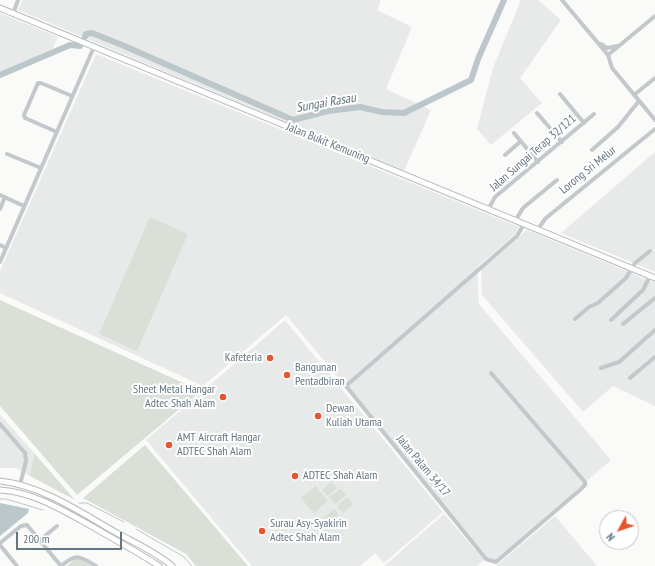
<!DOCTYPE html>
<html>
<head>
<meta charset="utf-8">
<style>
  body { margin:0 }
  #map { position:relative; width:655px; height:566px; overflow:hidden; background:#fafaf8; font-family:"PT Sans Narrow",sans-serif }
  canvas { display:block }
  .north { position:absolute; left:599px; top:510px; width:40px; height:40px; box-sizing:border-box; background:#fff; border:1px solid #c1c8cd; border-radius:50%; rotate:230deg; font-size:11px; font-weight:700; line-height:16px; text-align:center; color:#657683 }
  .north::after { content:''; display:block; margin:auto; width:14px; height:18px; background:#e4572e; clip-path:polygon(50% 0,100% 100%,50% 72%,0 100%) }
  .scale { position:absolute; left:16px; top:532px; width:106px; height:18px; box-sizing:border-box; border:2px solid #657683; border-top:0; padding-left:5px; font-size:12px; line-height:14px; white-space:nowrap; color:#657683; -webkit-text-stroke:3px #fff; paint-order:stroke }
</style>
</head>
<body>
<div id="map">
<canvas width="655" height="566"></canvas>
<div class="north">N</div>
<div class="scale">200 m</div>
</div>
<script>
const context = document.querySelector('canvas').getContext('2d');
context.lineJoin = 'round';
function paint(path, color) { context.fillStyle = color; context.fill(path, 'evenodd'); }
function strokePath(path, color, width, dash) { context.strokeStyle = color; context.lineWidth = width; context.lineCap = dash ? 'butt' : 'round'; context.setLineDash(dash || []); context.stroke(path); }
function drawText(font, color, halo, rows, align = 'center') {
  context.font = font + ' "PT Sans Narrow",sans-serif'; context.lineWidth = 4; context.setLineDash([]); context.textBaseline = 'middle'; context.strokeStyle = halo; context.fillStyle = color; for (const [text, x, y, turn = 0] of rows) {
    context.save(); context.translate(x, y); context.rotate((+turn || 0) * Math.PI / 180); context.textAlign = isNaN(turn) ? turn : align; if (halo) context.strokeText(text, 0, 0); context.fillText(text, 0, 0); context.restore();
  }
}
paint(new Path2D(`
  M 22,0 L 381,0 L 377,10 L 412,27 L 386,89 L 431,110 L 404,171 L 18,10 Z
  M 521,0 L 538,0 L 561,20 L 520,78 L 542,103 L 491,145 L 477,129 L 493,68 Z
  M 0,13 L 58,37 L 52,50 L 0,72 Z
  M 96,54 L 519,227 L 514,235 L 477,267 L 479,304 L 611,460 L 496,560 L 487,557 L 286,315 L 203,386 L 0,293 L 0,271 Z
  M 655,152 L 655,272 L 561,233 Z
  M 527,230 L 655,283 L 655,406 L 613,386 L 583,412 L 482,295 L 481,270 Z
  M 285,320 L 443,512 L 384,563 L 375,553 L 360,566 L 252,566 L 146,440 Z
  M 0,414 L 34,453 L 30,476 L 16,468 L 0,468 Z
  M 444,514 L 484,560 L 477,566 L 384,566 Z
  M 555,516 L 597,566 L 496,566 Z`), '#e8e9e9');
paint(new Path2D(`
  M 150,217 L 188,234 L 137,351 L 99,334 Z
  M 0,300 L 201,391 L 77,495 L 0,406 Z
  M 145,445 L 248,566 L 196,566 L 186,554 L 83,498 Z
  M 34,453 L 75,500 L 30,476 Z
  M 331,482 L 337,488 L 327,496 L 322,490 Z
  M 316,486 L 328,501 L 314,513 L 301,498 Z
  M 340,489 L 346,495 L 335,504 L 329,497 Z
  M 347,497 L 353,504 L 343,513 L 337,506 Z
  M 334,509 L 339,515 L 326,526 L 321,520 Z
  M 75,559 L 80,559 L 92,566 L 67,566 Z`), '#dadfd7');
paint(new Path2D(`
  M 0,503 L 29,509 L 28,513 L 0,536 Z`), '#bbc7cb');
strokePath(new Path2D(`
  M 0,499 L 6,499 L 43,510
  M 79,503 L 87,503 L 124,522
  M 136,529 L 184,557 L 192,566`), '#bbc7cb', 1);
strokePath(new Path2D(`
  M 85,37 L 86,34 L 92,33 L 122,45 L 293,120 L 328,111 L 360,107 L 382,112 L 404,113 L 471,80 L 478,59 L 504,0
  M 0,75 L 70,45 L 80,46`), '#bbc7cb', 6);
const major = new Path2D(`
  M 0,8 L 655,278
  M 0,481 C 43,486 80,512 117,533 C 135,543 156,552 172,566
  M 0,490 C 34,492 64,511 93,527 C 115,540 138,552 159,566`);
strokePath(major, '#b5babe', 7);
strokePath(new Path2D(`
  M 562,0 L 608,55
  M 13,14 L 18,0
  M 601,44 L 607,48 L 617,46
  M 608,55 L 612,68 L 655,120
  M 608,55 L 655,16
  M 560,94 L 584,123
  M 634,95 L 655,78
  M 537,113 L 562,142
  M 57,132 L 25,118 L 24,115 L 38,83 L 41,83 L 72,96
  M 514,133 L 538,162
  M 592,150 L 618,127 L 639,101
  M 7,154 L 41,168
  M 505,155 L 521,141
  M 0,195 L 24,206
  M 0,209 L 5,197
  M 488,210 L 495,197 L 594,114
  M 515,221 L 523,208 L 557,180
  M 537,230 L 546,218 L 655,129
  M 0,245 L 6,248
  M 0,262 L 94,47
  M 575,319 L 589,307 L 598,303 L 626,278 L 635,263 L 650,251
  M 611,320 L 643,290 L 650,276
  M 623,324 L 655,298
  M 601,368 L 619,362 L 655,330
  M 491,373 L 585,482 L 585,485 L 581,489 L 496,562 L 486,559 L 346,386 L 517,236 L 524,224
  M 630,378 L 655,357
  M 0,424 L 25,453 L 26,461 L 20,485
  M 40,540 L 57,526
  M 0,543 L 21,526 L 27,525 L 61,566
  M 0,545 L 17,566
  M 61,566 C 77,553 79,556 96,566`), '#c3c8cc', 4);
strokePath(major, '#fff', 5);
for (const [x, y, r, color] of [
  [270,358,4,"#e4572e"],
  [287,375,4,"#e4572e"],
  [223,397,4,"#e4572e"],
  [318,416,4,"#e4572e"],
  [169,445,4,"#e4572e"],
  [295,476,4,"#e4572e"],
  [262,531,4,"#e4572e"]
]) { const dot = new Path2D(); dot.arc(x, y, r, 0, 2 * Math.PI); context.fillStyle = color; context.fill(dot); strokePath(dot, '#fff', 1.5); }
drawText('12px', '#657683', '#fff', [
  ["Jalan Bukit Kemuning",328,143,22],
  ["Jalan Sungai Terap 32/121",533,153,-41],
  ["Lorong Sri Melur",588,170,-39],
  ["Jalan Palam 34/17",423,466,50]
]);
drawText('12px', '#657683', '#fff', [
  ["Kafeteria",262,358,"right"],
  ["Bangunan",295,368],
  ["Pentadbiran",295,382],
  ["Sheet Metal Hangar",215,390,"right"],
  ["Adtec Shah Alam",215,404,"right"],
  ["Dewan",326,409],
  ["Kuliah Utama",326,423],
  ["AMT Aircraft Hangar",177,438],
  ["ADTEC Shah Alam",177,452],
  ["ADTEC Shah Alam",303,476],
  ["Surau Asy-Syakirin",270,524],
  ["Adtec Shah Alam",270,538]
], 'left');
drawText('italic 13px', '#60757c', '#fff', [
  ["Sungai Rasau",326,103,-10]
]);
</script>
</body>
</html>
